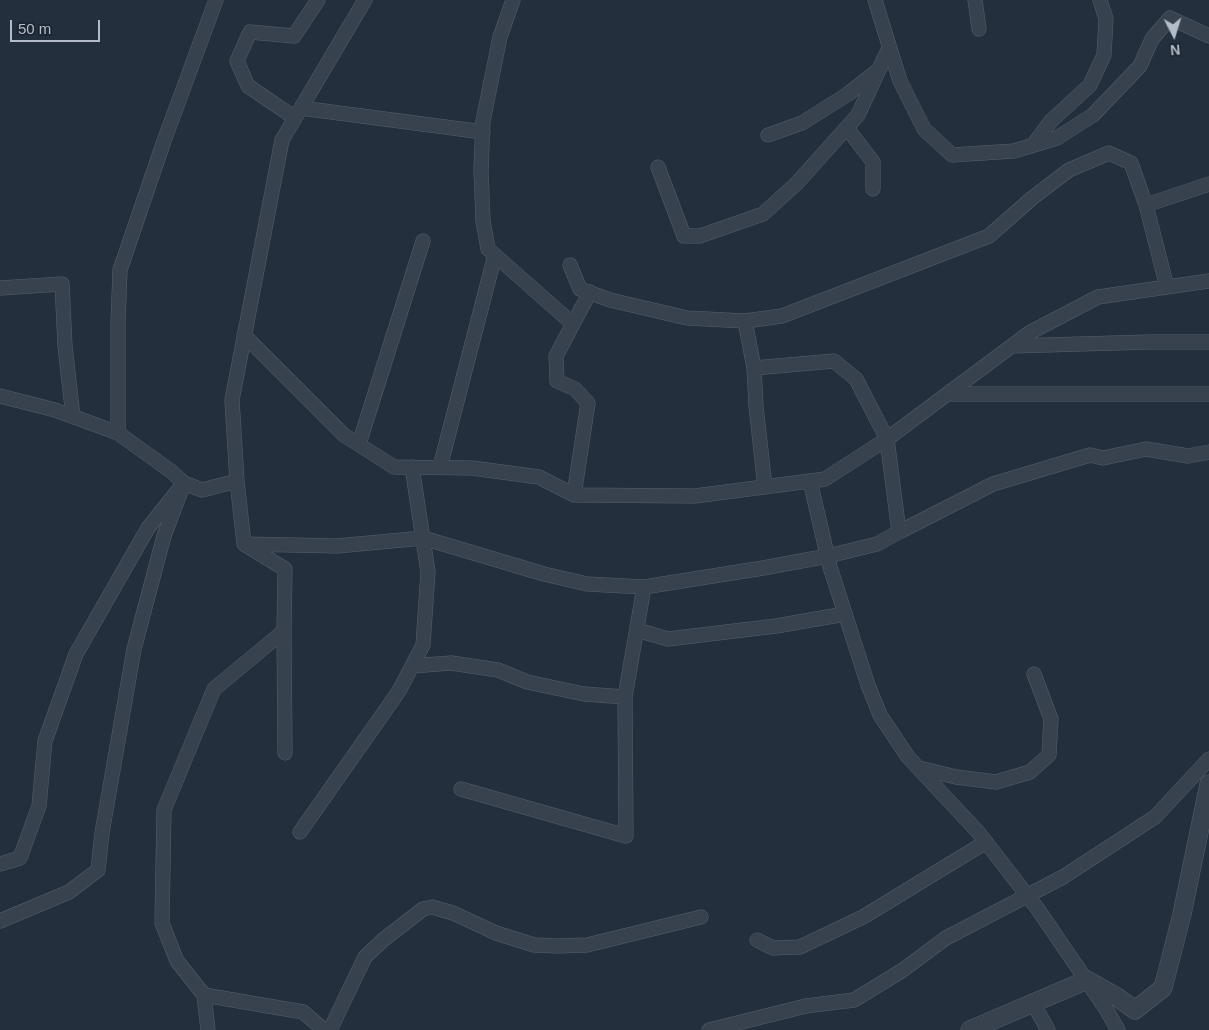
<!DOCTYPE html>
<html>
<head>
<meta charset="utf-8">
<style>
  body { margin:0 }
  #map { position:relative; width:1209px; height:1030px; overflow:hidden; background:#242f3e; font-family:Helvetica,sans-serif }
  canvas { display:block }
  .north { position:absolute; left:1149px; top:10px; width:50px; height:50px; -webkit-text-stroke:4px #1d2633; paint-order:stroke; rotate:175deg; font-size:14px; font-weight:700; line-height:20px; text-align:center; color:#b4bcc9 }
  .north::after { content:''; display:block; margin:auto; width:18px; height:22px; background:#b4bcc9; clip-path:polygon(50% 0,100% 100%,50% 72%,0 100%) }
  .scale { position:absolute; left:10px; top:20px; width:90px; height:22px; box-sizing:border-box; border:2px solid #b4bcc9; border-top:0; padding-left:6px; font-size:15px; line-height:18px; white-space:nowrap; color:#b4bcc9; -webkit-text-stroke:4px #1d2633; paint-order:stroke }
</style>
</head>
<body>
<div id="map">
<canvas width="1209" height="1030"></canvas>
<div class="north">N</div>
<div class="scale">50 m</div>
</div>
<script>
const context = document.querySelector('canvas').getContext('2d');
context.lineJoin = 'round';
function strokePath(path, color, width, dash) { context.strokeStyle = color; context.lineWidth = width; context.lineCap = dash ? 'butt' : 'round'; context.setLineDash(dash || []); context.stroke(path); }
const minor = new Path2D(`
  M 513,0 L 500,37 L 483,121 L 481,170 L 483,221 L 488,249 L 573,324
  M 875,0 L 900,81 L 924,129 L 952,155 L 1014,151 L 1057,138 L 1093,115 L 1140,66 L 1152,39 L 1170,18 L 1209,36
  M 975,0 L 979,29
  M 301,108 L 483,132
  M 295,118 L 248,86 L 237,61 L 250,32 L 294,36 L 318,0
  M 847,128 L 873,162 L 873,189
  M 768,135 L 802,123 L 848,94 L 876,72
  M 1033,145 L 1051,121 L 1090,85 L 1104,55 L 1106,19 L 1100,0
  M 658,167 L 684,236 L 700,236 L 763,214 L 797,183 L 858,115 L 889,48
  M 1146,205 L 1209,184
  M 570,265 L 580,289 L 610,300 L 687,318 L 745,321 L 782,316 L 989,236 L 1031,199 L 1069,170 L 1109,153 L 1131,163 L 1146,205 L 1167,287
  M 0,288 L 62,284 L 65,346 L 73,417
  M 745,321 L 754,368 L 756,406 L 765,487
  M 244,335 L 344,435 L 394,467 L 472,468 L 539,477 L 574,495 L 695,496 L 825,479 L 887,439 L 1029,333 L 1098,297 L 1209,281
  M 1012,346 L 1149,342 L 1209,342
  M 754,368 L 834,361 L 856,379 L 887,439 L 899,532 L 993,484 L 1090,455 L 1103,458 L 1146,449 L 1188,456 L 1209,452
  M 948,394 L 1209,394
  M 0,396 L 55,410 L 118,433 L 172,472 L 184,483 L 202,490 L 237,481
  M 118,433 L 118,322 L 120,270 L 164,141 L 216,0
  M 359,444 L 423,241
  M 440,467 L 495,255
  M 810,481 L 830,567 L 868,685 L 880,715 L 908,757 L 978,832 L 1037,908 L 1106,1009 L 1118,1030
  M 574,495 L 588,403 L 575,389 L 557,381 L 556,356 L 590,292
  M 245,544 L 337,546 L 423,538 L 544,574 L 587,584 L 644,587 L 763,568 L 828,556 L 877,544 L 899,532
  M 637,630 L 668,639 L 776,626 L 845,614
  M 284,631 L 285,753
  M 412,666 L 451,663 L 498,670 L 527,682 L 584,694 L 625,697
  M 919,768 L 956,777 L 996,782 L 1030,772 L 1049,755 L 1051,719 L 1034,674
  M 461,789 L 626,836 L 625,697 L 644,587
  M 300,832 L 399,691 L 423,645 L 428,572 L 412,467
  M 0,864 L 20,858 L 39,806 L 45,741 L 76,654 L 148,528 L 184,483 L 164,536 L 134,649 L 102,833 L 98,870 L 69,892 L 0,921
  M 757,940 L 773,948 L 800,947 L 863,917 L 986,842
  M 204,995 L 208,1030
  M 1033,1003 L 1048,1030
  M 324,1030 L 303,1012 L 204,995 L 177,961 L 162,923 L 164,810 L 214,689 L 284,631 L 285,569 L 244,544 L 237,481 L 232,400 L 282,140 L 365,0
  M 330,1030 L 365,957 L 383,940 L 423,909 L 432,907 L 453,913 L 496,933 L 534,945 L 558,946 L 587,945 L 701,917
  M 709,1030 L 806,1006 L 854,1000 L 903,970 L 946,938 L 1063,877 L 1155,817 L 1209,759`);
const tertiary = new Path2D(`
  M 970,1030 L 1087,980 L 1117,997 L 1135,1010 L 1163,988 L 1182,914 L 1209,784`);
strokePath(minor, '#565f6c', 15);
strokePath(tertiary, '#565f6c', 19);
strokePath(minor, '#38414e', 14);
strokePath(tertiary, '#38414e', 18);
</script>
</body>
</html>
